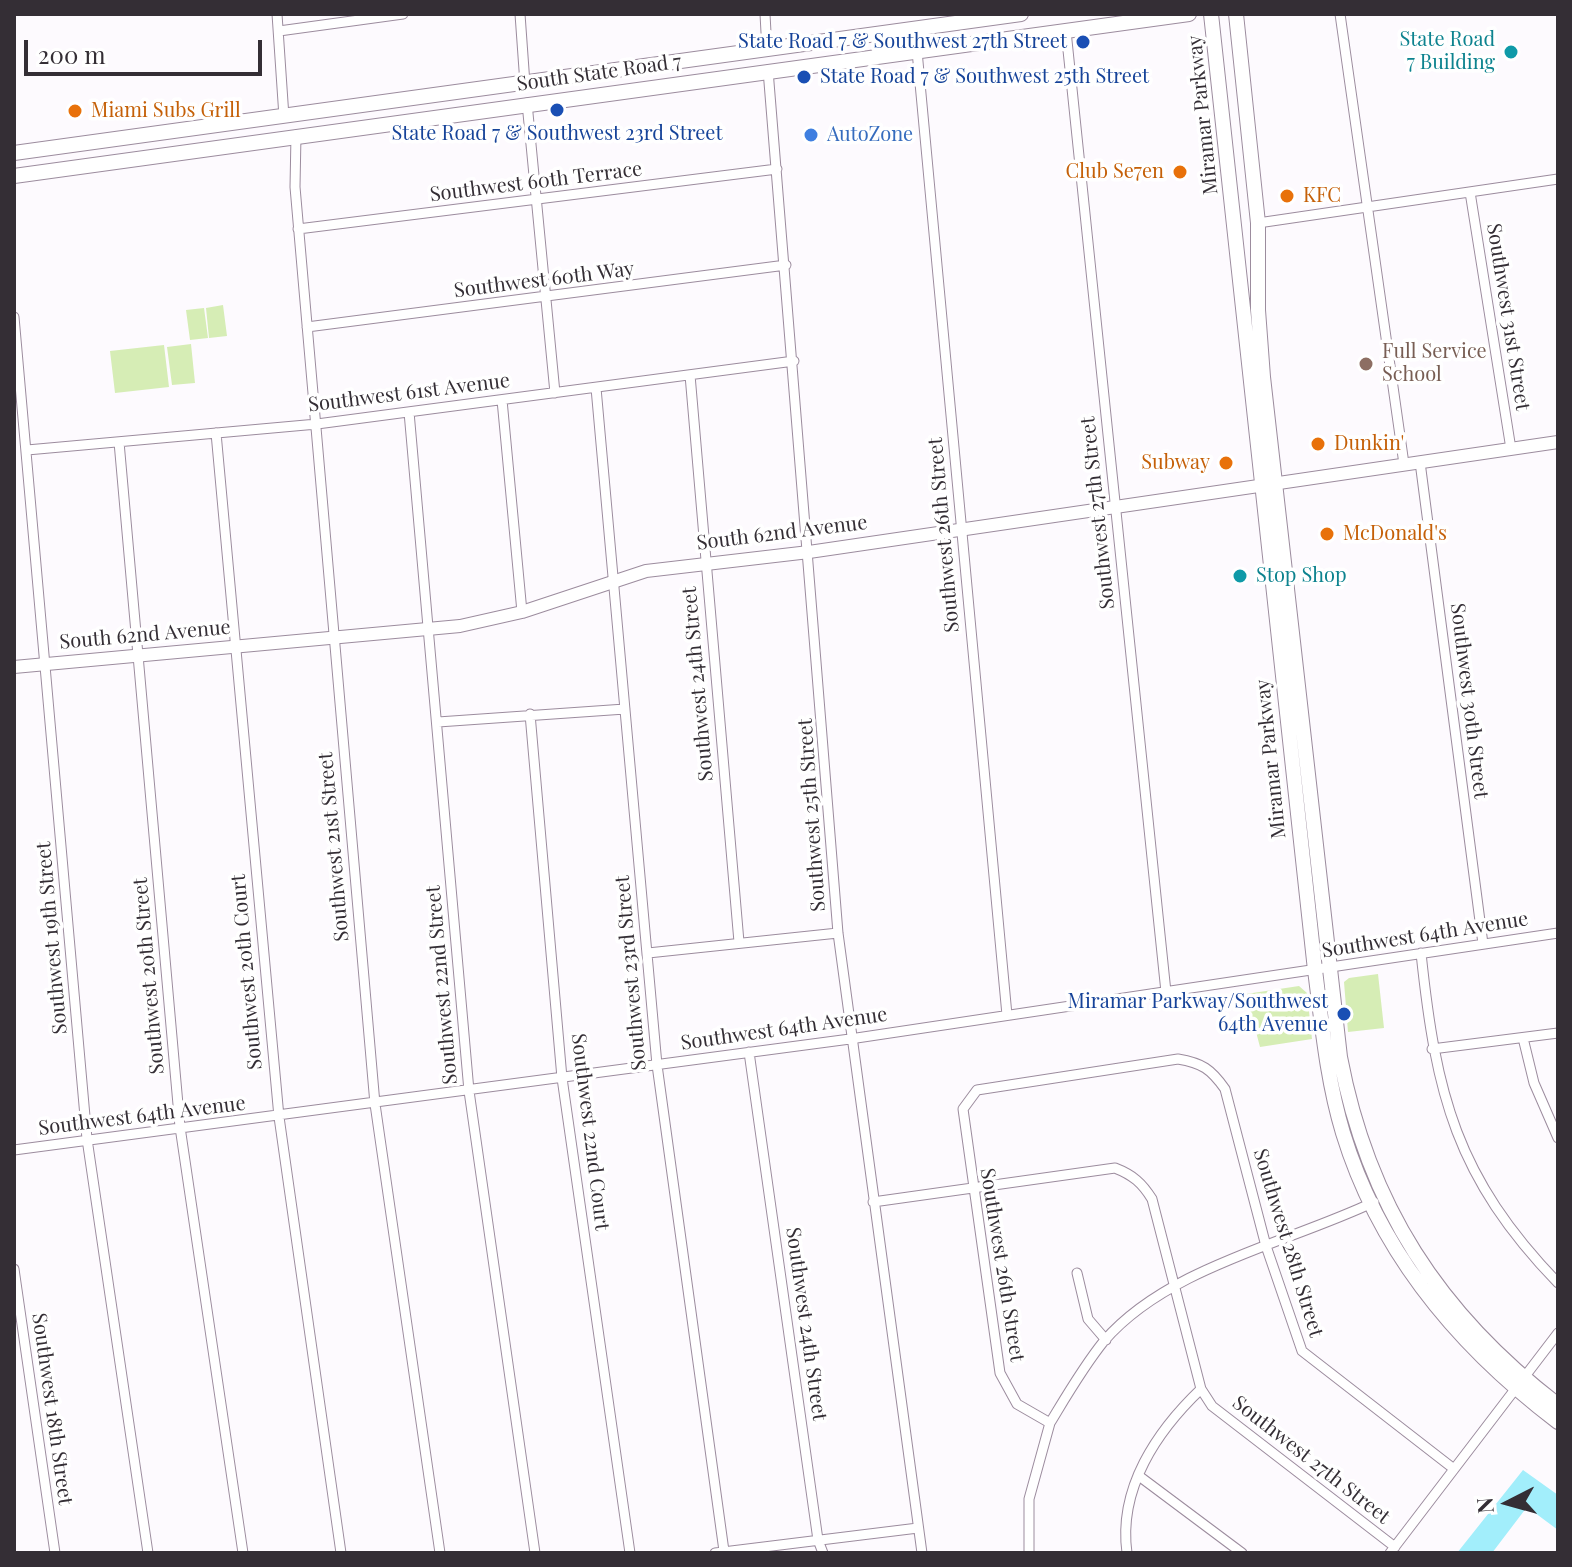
<!DOCTYPE html>
<html>
<head>
<meta charset="utf-8">
<style>
  body { margin:0 }
  #map { position:relative; width:1572px; height:1567px; overflow:hidden; background:#fdfafe; font-family:"Playfair Display",serif }
  canvas { display:block }
  .frame { position:absolute; inset:0; border:16px solid #342e35; pointer-events:none }
  .north { position:absolute; left:1468px; top:1463px; width:80px; height:80px; -webkit-text-stroke:6px #fff; paint-order:stroke; rotate:264deg; font-size:22px; font-weight:700; line-height:32px; text-align:center; color:#342e35 }
  .north::after { content:''; display:block; margin:auto; width:28px; height:36px; background:#342e35; clip-path:polygon(50% 0,100% 100%,50% 72%,0 100%) }
  .scale { position:absolute; left:24px; top:40px; width:238px; height:36px; box-sizing:border-box; border:4px solid #342e35; border-top:0; padding-left:10px; font-size:24px; line-height:28px; white-space:nowrap; color:#342e35; -webkit-text-stroke:6px #fff; paint-order:stroke }
</style>
</head>
<body>
<div id="map">
<canvas width="1572" height="1567"></canvas>
<div class="frame"></div>
<div class="north">N</div>
<div class="scale">200 m</div>
</div>
<script>
const context = document.querySelector('canvas').getContext('2d');
context.lineJoin = 'round';
function paint(path, color) { context.fillStyle = color; context.fill(path, 'evenodd'); }
function strokePath(path, color, width, dash) { context.strokeStyle = color; context.lineWidth = width; context.lineCap = dash ? 'butt' : 'round'; context.setLineDash(dash || []); context.stroke(path); }
function drawText(font, color, halo, rows, align = 'center') {
  context.font = font + ' "Playfair Display",serif'; context.lineWidth = 7; context.setLineDash([]); context.textBaseline = 'middle'; context.strokeStyle = halo; context.fillStyle = color; for (const [text, x, y, turn = 0] of rows) {
    context.save(); context.translate(x, y); context.rotate((+turn || 0) * Math.PI / 180); context.textAlign = isNaN(turn) ? turn : align; if (halo) context.strokeText(text, 0, 0); context.fillText(text, 0, 0); context.restore();
  }
}
paint(new Path2D(`
  M 223,305 L 227,336 L 209,338 L 206,308 Z
  M 204,308 L 208,338 L 190,340 L 186,310 Z
  M 191,344 L 195,383 L 172,385 L 167,347 Z
  M 164,345 L 169,387 L 115,393 L 110,351 Z
  M 1378,974 L 1384,1028 L 1348,1032 L 1344,982 L 1349,978 Z
  M 1299,986 L 1307,993 L 1312,1039 L 1260,1047 L 1246,994 Z`), '#d6edb5');
paint(new Path2D(`
  M 1523,1470 L 1558,1495 L 1558,1530 L 1527,1507 L 1492,1553 L 1457,1553 Z`), '#a2eefb');
const street = new Path2D(`
  M 277,14 L 284,117
  M 520,14 L 525,84
  M 765,14 L 767,51
  M 1340,14 L 1404,464
  M 279,31 L 403,14
  M 1066,31 L 1166,992
  M 917,51 L 1007,1015
  M 768,70 L 838,933 L 922,1553
  M 527,103 L 555,393
  M 296,135 L 295,187 L 375,1104 L 440,1553
  M 1470,192 L 1511,449
  M 1258,223 L 1558,179
  M 298,229 L 777,169
  M 14,317 L 87,1139 L 148,1553
  M 307,327 L 786,265
  M 690,375 L 739,942
  M 596,388 L 657,1065 L 724,1551
  M 502,400 L 522,612
  M 409,412 L 469,1091 L 535,1553
  M 216,433 L 279,1117 L 341,1553
  M 119,442 L 180,1127 L 243,1553
  M 27,450 L 317,424 L 794,361
  M 1420,462 L 1483,944
  M 530,714 L 562,1078 L 630,1553
  M 438,722 L 625,709
  M 648,953 L 838,933
  M 1421,953 C 1436,1095 1456,1177 1558,1283
  M 1523,1038 L 1534,1083 L 1558,1138
  M 1432,1049 L 1558,1033
  M 749,1052 L 818,1540 L 823,1553
  M 14,1150 L 850,1039 L 1558,933
  M 873,1202 L 1115,1168 C 1133,1175 1142,1183 1152,1199 L 1201,1389 L 1212,1406 L 1395,1547
  M 14,1269 L 55,1553
  M 1077,1273 L 1088,1319 L 1106,1340
  M 1050,1423 C 1067,1395 1083,1367 1104,1341 C 1168,1267 1288,1243 1374,1202
  M 1139,1476 L 1242,1553
  M 715,1553 L 918,1528
  M 1029,1553 L 1029,1499 L 1050,1423 L 1017,1404 L 1000,1373 L 963,1109 L 977,1090 L 1178,1059 C 1202,1063 1211,1069 1225,1089 L 1266,1246 L 1302,1351 L 1454,1469
  M 1127,1553 C 1118,1488 1157,1431 1201,1389
  M 1390,1553 L 1558,1333`);
const secondary = new Path2D(`
  M 14,667 L 460,626 L 522,612 L 646,571 L 809,552 L 1558,442`);
const primary = new Path2D(`
  M 1211,14 L 1315,970 C 1322,1024 1327,1080 1343,1133 C 1380,1254 1459,1347 1558,1422
  M 1236,14 L 1258,223 L 1258,310 L 1263,377 L 1340,1057 C 1368,1205 1439,1314 1558,1405
  M 14,153 L 1021,14
  M 14,176 L 1189,14`);
strokePath(street, '#9c8c9e', 11);
strokePath(secondary, '#9c8c9e', 14);
strokePath(primary, '#9c8c9e', 16);
strokePath(street, '#fff', 9);
strokePath(secondary, '#fff', 12);
strokePath(primary, '#fff', 14);
for (const [x, y, r, color] of [
  [1083,42,8,"#1a4fb4"],
  [1511,52,8,"#0f9aa8"],
  [804,77,8,"#1a4fb4"],
  [557,110,8,"#1a4fb4"],
  [75,111,8,"#e8710a"],
  [811,135,8,"#3f7fe0"],
  [1180,172,8,"#e8710a"],
  [1287,196,8,"#e8710a"],
  [1366,364,8,"#8d6e63"],
  [1318,444,8,"#e8710a"],
  [1226,463,8,"#e8710a"],
  [1327,534,8,"#e8710a"],
  [1240,576,8,"#0f9aa8"],
  [1344,1014,8,"#1a4fb4"]
]) { const dot = new Path2D(); dot.arc(x, y, r, 0, 2 * Math.PI); context.fillStyle = color; context.fill(dot); strokePath(dot, '#fff', 3); }
drawText('20px', '#0d838f', '#fff', [
  ["State Road",1495,40],
  ["7 Building",1495,63],
  ["Stop Shop",1256,576,"left"]
], 'right');
drawText('20px', '#164399', '#fff', [
  ["State Road 7 & Southwest 27th Street",1067,42],
  ["State Road 7 & Southwest 25th Street",820,77,"left"],
  ["State Road 7 & Southwest 23rd Street",557,134,"center"],
  ["Miramar Parkway/Southwest",1328,1002],
  ["64th Avenue",1328,1025]
], 'right');
drawText('20px', '#342e35', '#fff', [
  ["South State Road 7",599,73,-8],
  ["Miramar Parkway",1203,115,-96],
  ["Southwest 60th Terrace",536,182,-7],
  ["Southwest 60th Way",544,280,-7],
  ["Southwest 31st Street",1508,317,81],
  ["Southwest 61st Avenue",409,393,-7],
  ["Southwest 27th Street",1098,513,-96],
  ["South 62nd Avenue",782,533,-7],
  ["Southwest 26th Street",944,535,-95],
  ["South 62nd Avenue",145,635,-5],
  ["Southwest 24th Street",698,684,-95],
  ["Southwest 30th Street",1469,701,83],
  ["Miramar Parkway",1271,759,-96],
  ["Southwest 25th Street",812,815,-94],
  ["Southwest 21st Street",334,847,-95],
  ["Southwest 64th Avenue",1425,935,-9],
  ["Southwest 19th Street",52,938,-95],
  ["Southwest 20th Court",247,972,-95],
  ["Southwest 23rd Street",631,973,-95],
  ["Southwest 20th Street",149,976,-95],
  ["Southwest 22nd Street",442,985,-95],
  ["Southwest 64th Avenue",784,1029,-8],
  ["Southwest 64th Avenue",142,1116,-7],
  ["Southwest 22nd Court",590,1132,83],
  ["Southwest 28th Street",1288,1243,73],
  ["Southwest 26th Street",1002,1265,81],
  ["Southwest 24th Street",806,1324,82],
  ["Southwest 18th Street",52,1409,82],
  ["Southwest 27th Street",1311,1460,38]
]);
drawText('20px', '#c56008', '#fff', [
  ["Miami Subs Grill",91,111],
  ["Club Se7en",1164,172,"right"],
  ["KFC",1303,196],
  ["Dunkin'",1334,444],
  ["Subway",1210,463,"right"],
  ["McDonald's",1343,534]
], 'left');
drawText('20px', '#366cbe', '#fff', [
  ["AutoZone",827,135]
], 'left');
drawText('20px', '#785e54', '#fff', [
  ["Full Service",1382,352],
  ["School",1382,375]
], 'left');
</script>
</body>
</html>
